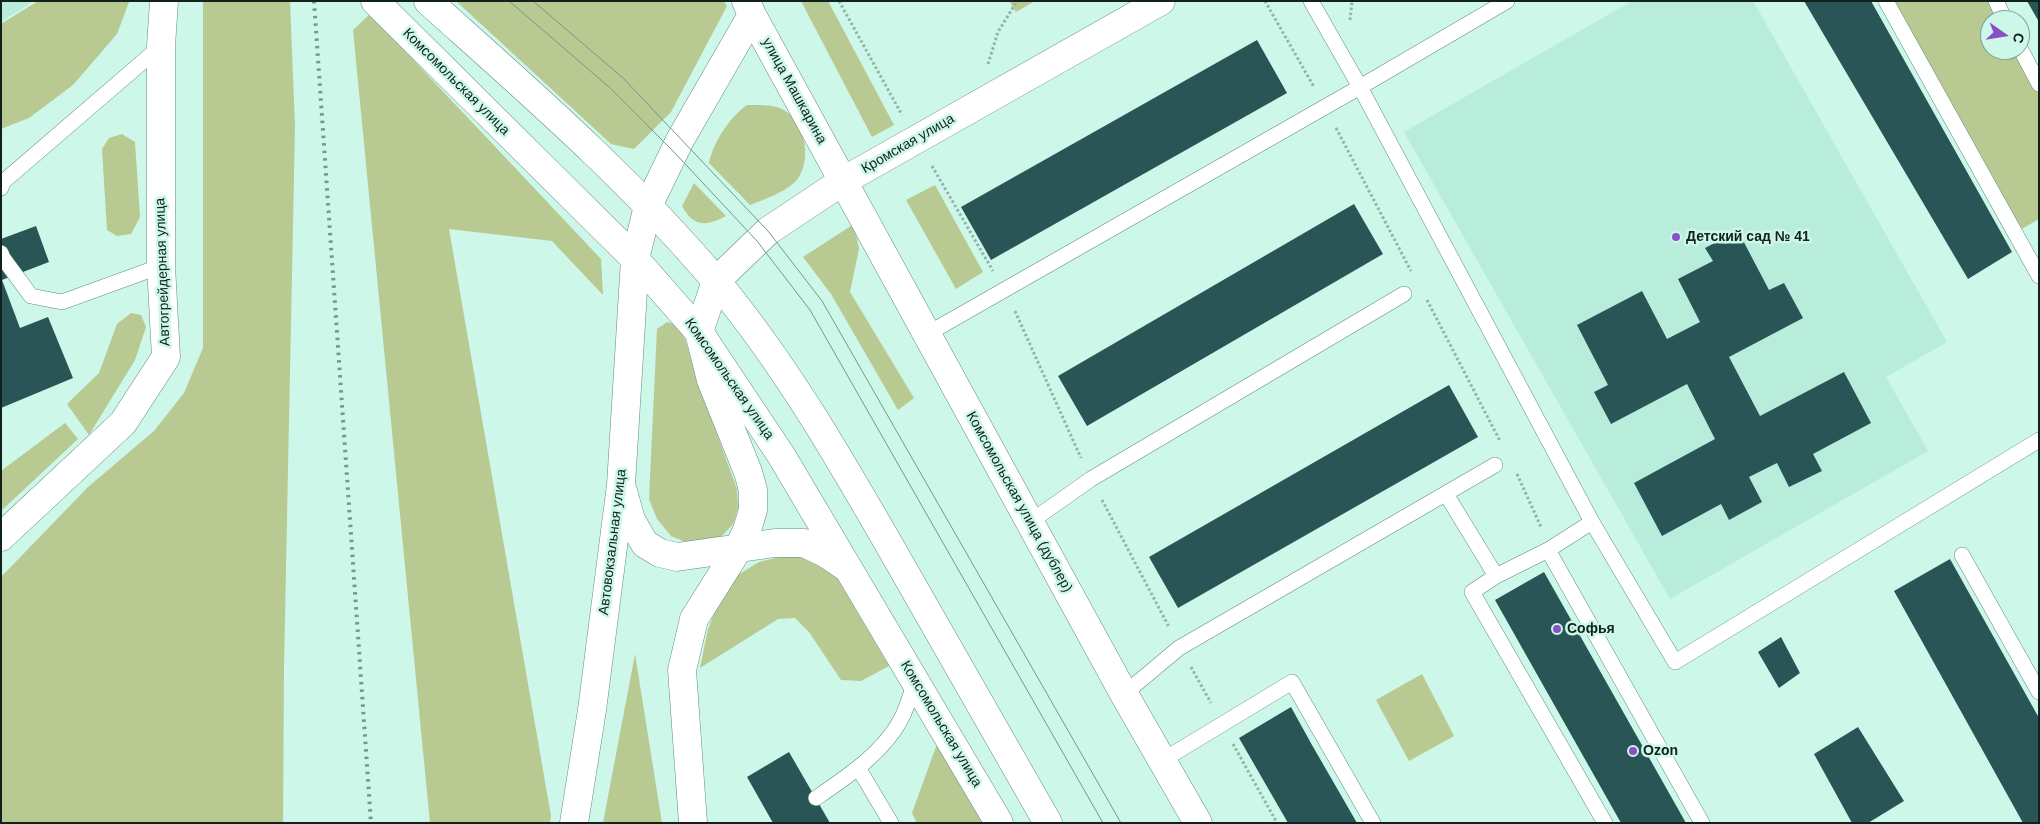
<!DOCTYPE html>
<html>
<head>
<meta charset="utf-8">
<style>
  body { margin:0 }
  #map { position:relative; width:2040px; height:824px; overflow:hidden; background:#ccf7e9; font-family:Helvetica,sans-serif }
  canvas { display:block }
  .frame { position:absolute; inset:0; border:2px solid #11211c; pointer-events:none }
  .north { position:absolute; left:1980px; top:10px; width:50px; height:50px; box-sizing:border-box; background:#ccf7e9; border:1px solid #81a197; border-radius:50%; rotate:103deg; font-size:14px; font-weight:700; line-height:20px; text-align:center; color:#11211c }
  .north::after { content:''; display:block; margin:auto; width:18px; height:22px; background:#894fc6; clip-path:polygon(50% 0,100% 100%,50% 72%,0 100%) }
</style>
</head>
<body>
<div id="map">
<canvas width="2040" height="824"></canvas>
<div class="frame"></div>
<div class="north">С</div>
</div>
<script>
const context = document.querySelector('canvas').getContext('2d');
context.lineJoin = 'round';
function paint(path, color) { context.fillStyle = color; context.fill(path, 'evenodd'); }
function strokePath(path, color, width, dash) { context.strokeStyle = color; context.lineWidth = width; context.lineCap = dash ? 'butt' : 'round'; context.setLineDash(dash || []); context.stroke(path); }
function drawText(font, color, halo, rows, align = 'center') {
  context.font = font + ' Helvetica,sans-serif'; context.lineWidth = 5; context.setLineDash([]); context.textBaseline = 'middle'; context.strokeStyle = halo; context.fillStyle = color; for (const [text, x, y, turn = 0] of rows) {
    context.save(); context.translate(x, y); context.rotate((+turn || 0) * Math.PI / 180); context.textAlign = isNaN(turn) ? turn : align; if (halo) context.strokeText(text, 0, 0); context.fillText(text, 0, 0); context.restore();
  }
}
paint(new Path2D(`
  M 1,1 L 33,1 L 1,22 Z
  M 1632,1 L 1753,1 L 1947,342 L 1886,377 L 1928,451 L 1670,599 L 1404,132 Z`), '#b8ecdb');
paint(new Path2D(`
  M 38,1 L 129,2 L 117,34 L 73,85 L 29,118 L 1,129 L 1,24 Z
  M 203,1 L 290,1 L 295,126 L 284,666 L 283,823 L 1,823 L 1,577 L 88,487 L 154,431 L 184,393 L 203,348 Z
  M 456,1 L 724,1 L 727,6 L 671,112 L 634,149 L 611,144 Z
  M 801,1 L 828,1 L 894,125 L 872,137 Z
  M 1009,1 L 1035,1 L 1016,12 Z
  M 1879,1 L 1994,1 L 2004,20 L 1990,20 L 1990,50 L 2020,50 L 2039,86 L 2039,219 L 2008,237 Z
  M 370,14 L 601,259 L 603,295 L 552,241 L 449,229 L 551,816 L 550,823 L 430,823 L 353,30 Z
  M 747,105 C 759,105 773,104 784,110 C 806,123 813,163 795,182 C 783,193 765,199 750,205 L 709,163 C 714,141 729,118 747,105 Z
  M 122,134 L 135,142 L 140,217 L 131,234 L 117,236 L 107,230 L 102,149 L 109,138 Z
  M 694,183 L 726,216 C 707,226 694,228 682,206 Z
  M 935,185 L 983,272 L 956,289 L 906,200 Z
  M 854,224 L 859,249 L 850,292 L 914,398 L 898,410 L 831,294 L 803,257 Z
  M 131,313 L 141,315 L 146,327 L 135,360 L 89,435 L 67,404 L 99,373 L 117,324 Z
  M 667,322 L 677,325 L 685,339 L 698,382 L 737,489 L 738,508 L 733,524 L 721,537 L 688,543 L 671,536 L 657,519 L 649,499 L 657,329 Z
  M 65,423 L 78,439 L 1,511 L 1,471 Z
  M 788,555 L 813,560 L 834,573 L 889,666 L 861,681 L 841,680 L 809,632 L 795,618 L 778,619 L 700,668 L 708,629 L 724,589 L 736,576 L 759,562 Z
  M 635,654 L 662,823 L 603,823 Z
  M 1422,674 L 1454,736 L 1409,761 L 1376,700 Z
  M 937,744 L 983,823 L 917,823 L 912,813 Z`), '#b8c991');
paint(new Path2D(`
  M 1804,1 L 1871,1 L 2012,252 L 1968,279 Z
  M 2027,1 L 2039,1 L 2039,22 Z
  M 1257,40 L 1287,93 L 991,260 L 961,207 Z
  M 1354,204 L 1383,254 L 1087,426 L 1058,376 Z
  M 36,226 L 49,262 L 2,280 L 20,328 L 48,317 L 73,378 L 1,408 L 1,239 Z
  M 1738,231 L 1769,290 L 1784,283 L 1803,318 L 1729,357 L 1760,416 L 1844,372 L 1871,423 L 1813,454 L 1822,471 L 1789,487 L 1777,463 L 1749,477 L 1762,502 L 1729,520 L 1721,504 L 1662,536 L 1634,483 L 1715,439 L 1687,384 L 1611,424 L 1594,392 L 1608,385 L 1577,325 L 1642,291 L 1667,339 L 1700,322 L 1678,279 L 1713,261 L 1705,248 Z
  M 1449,385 L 1478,437 L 1178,608 L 1149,557 Z
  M 1950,559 L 2039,718 L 2039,823 L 2023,823 L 1894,591 Z
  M 1544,572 L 1686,823 L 1621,823 L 1556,708 L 1495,600 Z
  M 1781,637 L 1800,673 L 1779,688 L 1758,652 Z
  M 1291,707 L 1312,745 L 1357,823 L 1288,823 L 1239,738 Z
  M 1858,727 L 1904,801 L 1868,823 L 1852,823 L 1814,754 Z
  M 789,752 L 830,823 L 773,823 L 747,777 Z`), '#295557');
const lane = new Path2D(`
  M 1507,1 L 1360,87 L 1592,522 L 1548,550 L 1702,823
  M 1886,1 L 2039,276
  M 1996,1 L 2005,20
  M 2020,48 L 2039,84
  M 1,188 L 3,182 L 161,46
  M 1,253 L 3,258 L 31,296 L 62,302 L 161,266
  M 927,334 L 1360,87 L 1311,1
  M 1446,494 L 1496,576
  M 1030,522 L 1091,479 L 1404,294
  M 1592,522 L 1675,662 L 2039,440
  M 1548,550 L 1496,576 L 1472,592 L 1605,823
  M 1962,555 L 2039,692
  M 1124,694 L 1179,648 L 1495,465
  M 1163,760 L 1292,682 L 1373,823
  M 859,769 L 891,823
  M 816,798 C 847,777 887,750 903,715 C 908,704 911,693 915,682`);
const street = new Path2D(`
  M 843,181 L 1124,694 L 1198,823
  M 1,537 L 123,423 L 166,357 L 161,266 L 161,46 L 164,1`);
const secondary = new Path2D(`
  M 746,1 L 752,15 L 843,181
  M 623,491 L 631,520 L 645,544 L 660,553 L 677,557 L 775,543 L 804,543 L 825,553 L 846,567
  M 574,823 L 592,710 L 621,485 L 635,259 L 648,206 L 680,140 L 752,15
  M 693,823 L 682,670 L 694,619 L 738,549 L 747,530 L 753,510 L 753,490 L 748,472 L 711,380 L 699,332 L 716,281 L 768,231 L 843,181 L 1161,1`);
const primary = new Path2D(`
  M 375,1 L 635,259 L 699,332 L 781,455 L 999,823
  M 428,1 C 527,90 629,178 716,281 C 786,365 841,461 895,555 C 946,645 997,734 1048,823`);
strokePath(lane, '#648c80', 16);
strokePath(street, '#648c80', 29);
strokePath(secondary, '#648c80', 29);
strokePath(primary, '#648c80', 29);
strokePath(new Path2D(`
  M 839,1 L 902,115
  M 1265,1 L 1314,87
  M 1350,20 L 1352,1
  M 988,64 L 998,32 L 1017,1
  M 1336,128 L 1411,271
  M 932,166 L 993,271
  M 1427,300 L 1500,441
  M 1015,311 L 1081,458
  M 1517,474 L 1541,527
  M 1102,500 L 1169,627
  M 1191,667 L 1211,703
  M 1233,744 L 1277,823`), '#91b4a8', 3, [2.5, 2.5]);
strokePath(lane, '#fff', 15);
strokePath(street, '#fff', 28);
strokePath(secondary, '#fff', 28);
strokePath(primary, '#fff', 28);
strokePath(new Path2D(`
  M 509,1 L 609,87 L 674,152 L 757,241 L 810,310 L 1103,823
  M 533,1 L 623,78 L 768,231 L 822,301 L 1121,823`), '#77968c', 1);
strokePath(new Path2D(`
  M 314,1 L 371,823`), '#77968c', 4, [2.5, 5]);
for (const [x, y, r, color] of [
  [1676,237,5,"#894fc6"],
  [1557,629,5,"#894fc6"],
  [1633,751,5,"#894fc6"]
]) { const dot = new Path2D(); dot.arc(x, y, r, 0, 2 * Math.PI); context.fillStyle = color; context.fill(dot); strokePath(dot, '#ccf7e9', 2); }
drawText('14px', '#11211c', '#ccf7e9', [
  ["Комсомольская улица",456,82,45],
  ["улица Машкарина",794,91,61],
  ["Кромская улица",908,144,-30],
  ["Автогрейдерная улица",163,272,-92],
  ["Комсомольская улица",729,379,55],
  ["Комсомольская улица (дублер)",1019,502,61],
  ["Автовокзальная улица",613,542,-83],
  ["Комсомольская улица",941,724,59]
]);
drawText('bold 14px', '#11211c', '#ccf7e9', [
  ["Детский сад № 41",1686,237],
  ["Софья",1567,629],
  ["Ozon",1643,751]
], 'left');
</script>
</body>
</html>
